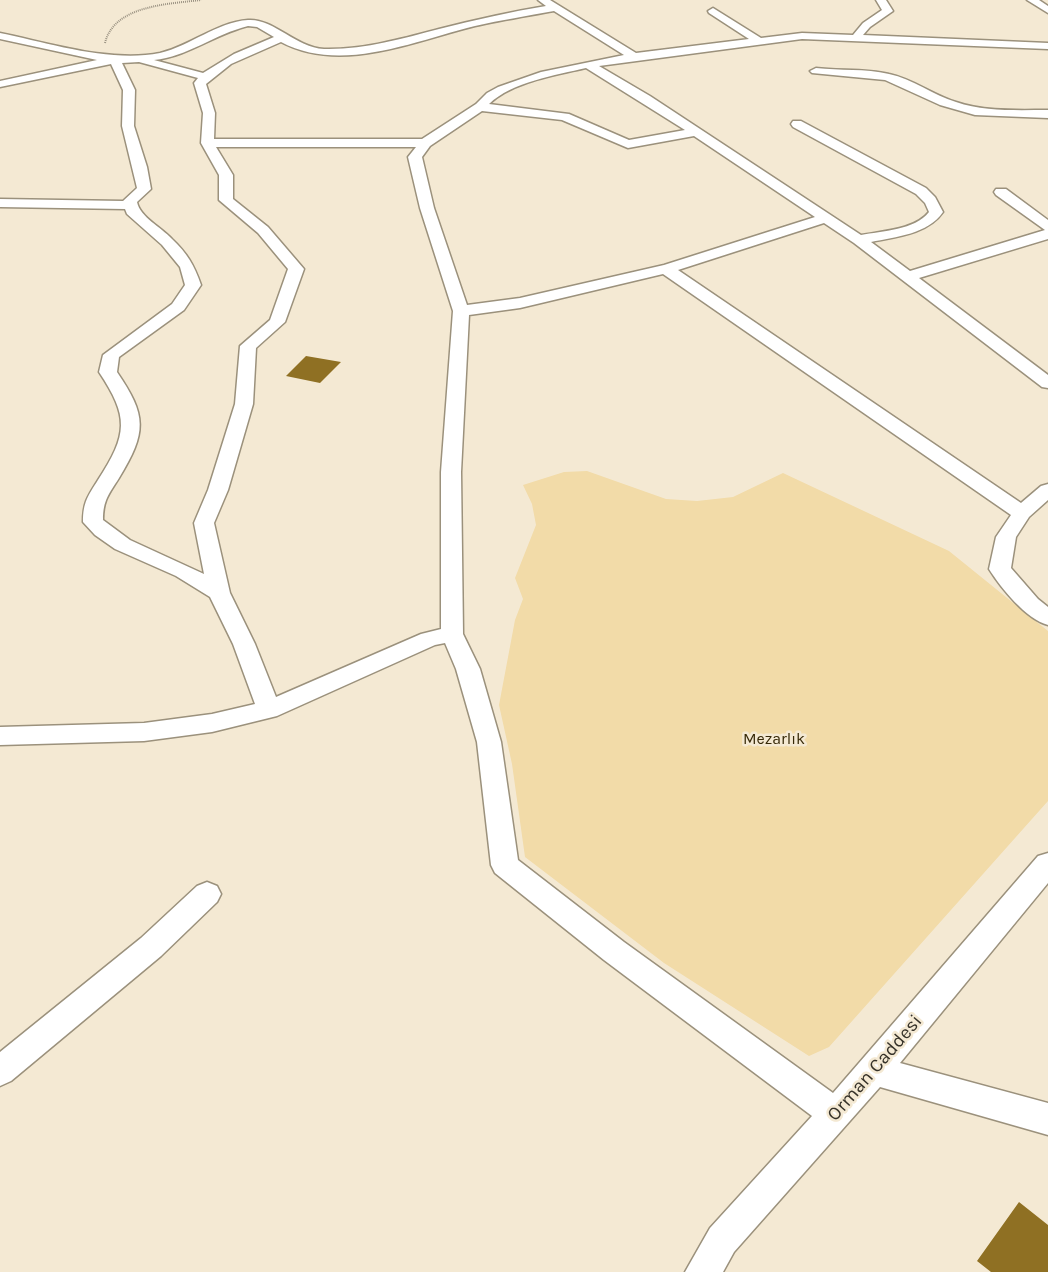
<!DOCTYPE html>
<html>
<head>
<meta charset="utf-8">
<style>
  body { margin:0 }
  canvas { display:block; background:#f4e9d3 }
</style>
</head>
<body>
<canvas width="1048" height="1272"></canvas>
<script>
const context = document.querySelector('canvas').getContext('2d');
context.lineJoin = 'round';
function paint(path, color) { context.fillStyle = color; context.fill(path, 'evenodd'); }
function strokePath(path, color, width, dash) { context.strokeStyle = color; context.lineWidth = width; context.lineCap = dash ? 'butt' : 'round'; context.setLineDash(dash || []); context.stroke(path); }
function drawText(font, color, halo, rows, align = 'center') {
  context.font = font + ' Karla,sans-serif'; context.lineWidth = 5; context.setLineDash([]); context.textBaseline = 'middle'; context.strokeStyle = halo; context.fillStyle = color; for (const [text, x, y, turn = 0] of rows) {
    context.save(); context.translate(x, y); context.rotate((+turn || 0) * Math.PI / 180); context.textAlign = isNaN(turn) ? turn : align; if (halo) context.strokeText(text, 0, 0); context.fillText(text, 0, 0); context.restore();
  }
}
paint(new Path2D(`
  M 587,471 L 666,499 L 697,501 L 733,497 L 783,473 L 949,551 L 1048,631 L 1048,801 L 829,1047 L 809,1056 L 664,963 L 525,857 L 512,764 L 499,705 L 515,620 L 523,599 L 515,578 L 536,525 L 532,504 L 523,485 L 564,472 Z`), '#f2dba8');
paint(new Path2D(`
  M 306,356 L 341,362 L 320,383 L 286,376 Z
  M 1019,1202 L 1048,1225 L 1048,1272 L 991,1272 L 977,1261 Z`), '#8f7023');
const minor = new Path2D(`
  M 538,0 L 550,0 L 636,53 L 749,39 L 709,13 L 708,11 L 713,8 L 761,38 L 802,33 L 853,35 L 863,23 L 882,10 L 876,0 L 886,0 L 893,11 L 870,27 L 863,35 L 1048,43 L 1048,49 L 802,39 L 599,66 L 650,96 L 861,235 C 882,231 915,230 929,212 L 925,203 L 916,194 L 793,127 L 791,124 L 793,121 L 801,121 L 926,188 L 935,197 L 943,212 C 928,234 896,237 871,242 L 910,271 L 1045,230 L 996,195 L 994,192 L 996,189 L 1006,189 L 1048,220 L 1048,239 L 919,278 L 1048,375 L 1048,388 L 1042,387 L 854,243 L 824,223 L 678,270 L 1021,503 L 1041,486 L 1048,484 L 1048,500 L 1029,517 L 1016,537 L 1011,568 L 1038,599 L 1048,607 L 1048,625 C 1026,619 1001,588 989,569 L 996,537 L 1011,515 L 663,274 L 520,308 L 469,315 L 461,472 L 463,634 L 480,669 L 501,742 L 518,860 L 624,942 L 833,1093 L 1038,856 L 1048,853 L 1048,883 L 900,1063 L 1048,1103 L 1048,1135 L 880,1087 L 734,1252 L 723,1272 L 685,1272 L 710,1228 L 812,1116 L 604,960 L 495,873 L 491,865 L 477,742 L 456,669 L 445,643 L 435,645 L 277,716 L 212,732 L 144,741 L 0,745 L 0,727 L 144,723 L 212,714 L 255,704 L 233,644 L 210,597 L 176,576 L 115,549 L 95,535 L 83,522 C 83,502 88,496 98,480 C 128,434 129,417 99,372 L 103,355 L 172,304 L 185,285 L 180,267 L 162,245 L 127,214 L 125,209 L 0,207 L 0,199 L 123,201 L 137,188 L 122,126 L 123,90 L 111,64 L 0,87 L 0,81 L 97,60 L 0,39 L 0,33 C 49,43 110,63 160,53 C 190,46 217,22 248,20 C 273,18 295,47 324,49 C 363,50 401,39 439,29 C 474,20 510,12 546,6 ZM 554,11 L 624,55 L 541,72 L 498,87 L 487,93 L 476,104 L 422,139 L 214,139 L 215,113 L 206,84 L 231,64 L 281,42 C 341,74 414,41 475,26 C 501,20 527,16 554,11 ZM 248,26 L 257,27 L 274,37 L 234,54 L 203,73 L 154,60 C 187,57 215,34 248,26 ZM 139,62 L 198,78 L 194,83 L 203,113 L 201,143 L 219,175 L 219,200 L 258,233 L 288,269 L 270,320 L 240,346 L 235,404 L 208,490 L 194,523 L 204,574 L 130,540 L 103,520 C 103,500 109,494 119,478 C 147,432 147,416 117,372 L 119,357 L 184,310 L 201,285 C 194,265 187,253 172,239 C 161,227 140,217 137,202 L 151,189 L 147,167 L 134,126 L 135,90 L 122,63 ZM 586,68 L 685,130 L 629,140 L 569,114 L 489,104 C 512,82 556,75 586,68 ZM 482,111 L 562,120 L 628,148 L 694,136 L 815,217 L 664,265 L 520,298 L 467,305 L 434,208 L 422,157 L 430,146 ZM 216,147 L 416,147 L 408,157 L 420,208 L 453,311 L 441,472 L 441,629 L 421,634 L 276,697 L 255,644 L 230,593 L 214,523 L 228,490 L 253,404 L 256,348 L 285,322 L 304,269 L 268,227 L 233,199 L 233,175 Z
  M 1027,0 L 1039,0 L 1048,6 L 1048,13 Z
  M 816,68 C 840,71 865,68 889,74 C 913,79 933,95 956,102 C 985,112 1018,110 1048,110 L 1048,118 L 975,115 L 940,105 L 885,80 L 812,73 L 810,71 Z
  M 207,882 L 217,886 L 221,894 L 217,902 L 161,956 L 11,1081 L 0,1086 L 0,1052 L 141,938 L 197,886 Z`);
strokePath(minor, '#9b917c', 3);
strokePath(new Path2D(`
  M 105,43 C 114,5 169,4 201,0`), '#9a9282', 2, [1, 1]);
paint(minor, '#fff');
drawText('16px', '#372908', '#f4e9d3', [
  ["Mezarlık",774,739]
]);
drawText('19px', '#363229', '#f4e9d3', [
  ["Orman Caddesi",875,1068,-49]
]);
</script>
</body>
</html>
